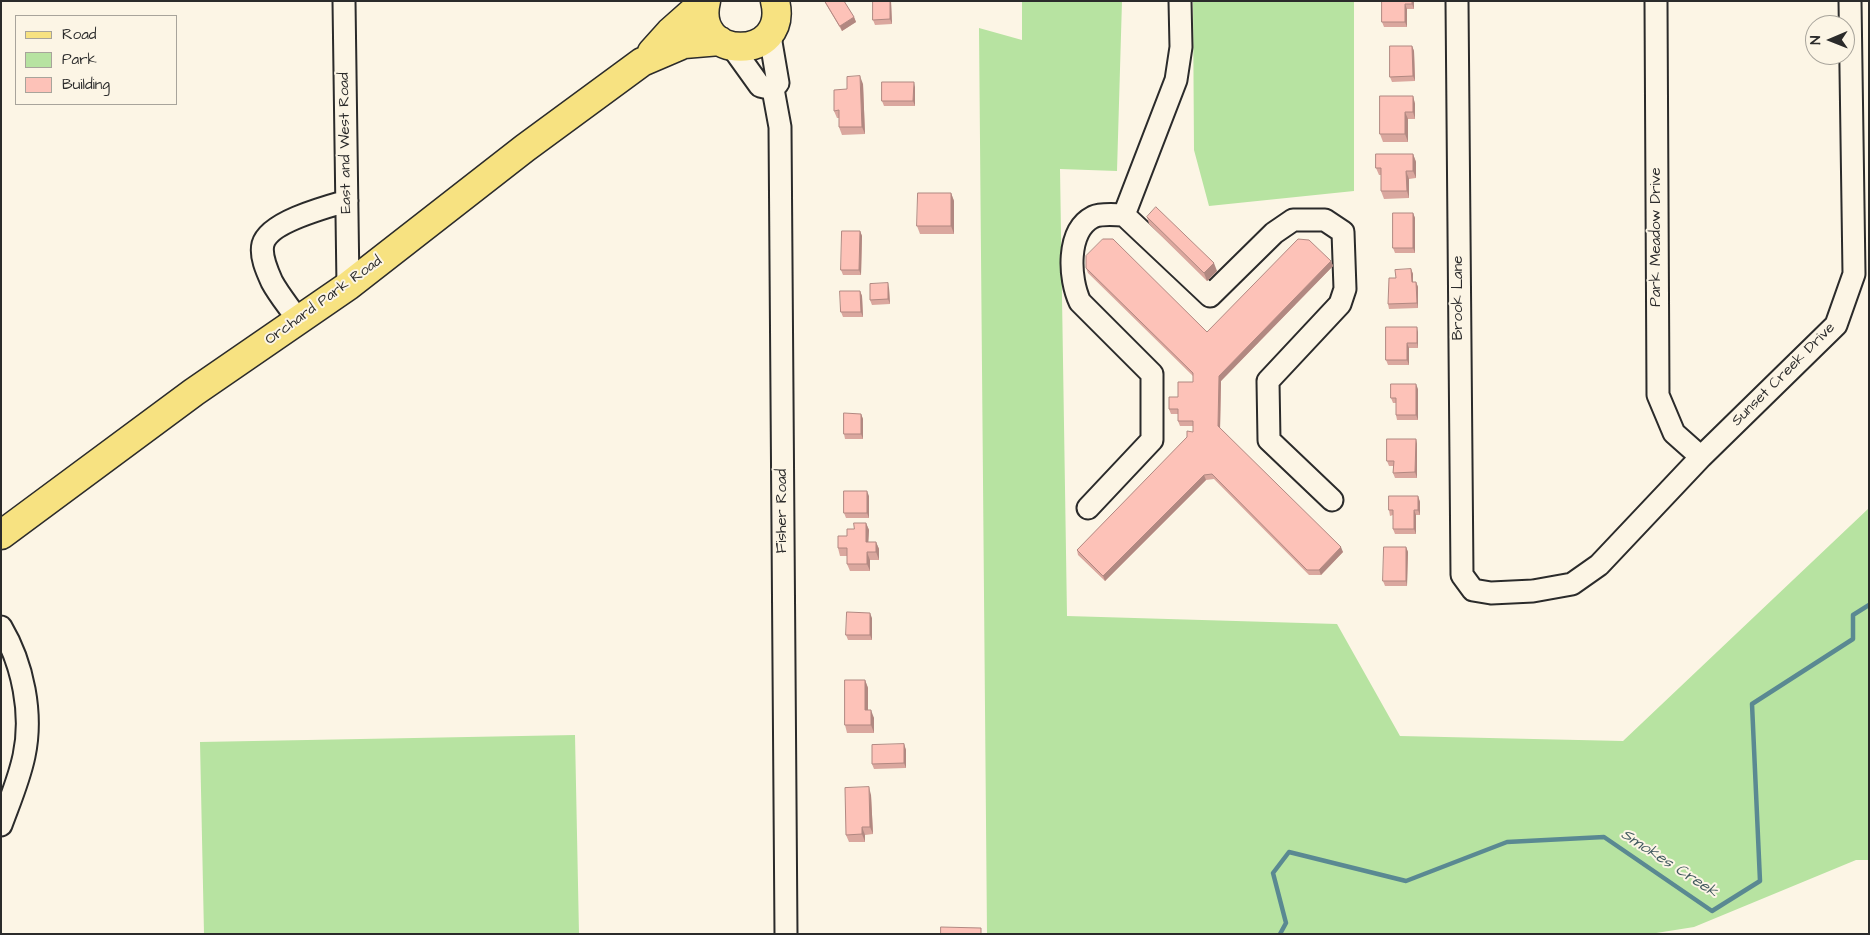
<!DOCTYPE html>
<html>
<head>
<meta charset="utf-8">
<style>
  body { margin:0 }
  #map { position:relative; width:1870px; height:935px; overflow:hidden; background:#fcf5e5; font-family:"Architects Daughter",sans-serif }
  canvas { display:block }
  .frame { position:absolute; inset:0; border:2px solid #2b2b2b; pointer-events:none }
  .legend { position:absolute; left:15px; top:15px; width:162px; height:90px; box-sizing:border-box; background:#fcf5e5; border:1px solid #a8a49b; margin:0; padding:6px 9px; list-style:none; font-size:15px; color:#2b2b2b }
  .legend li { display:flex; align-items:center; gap:10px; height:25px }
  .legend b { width:25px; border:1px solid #a8a49b }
  .north { position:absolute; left:1805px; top:15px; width:50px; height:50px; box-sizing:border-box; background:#fcf5e5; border:1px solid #a8a49b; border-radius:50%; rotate:269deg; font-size:14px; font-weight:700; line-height:20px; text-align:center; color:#2b2b2b }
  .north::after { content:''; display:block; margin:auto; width:18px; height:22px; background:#2b2b2b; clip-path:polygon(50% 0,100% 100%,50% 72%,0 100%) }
</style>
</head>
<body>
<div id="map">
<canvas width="1870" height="935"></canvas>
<div class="frame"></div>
<ul class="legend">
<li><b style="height:6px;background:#f7e281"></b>Road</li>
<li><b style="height:14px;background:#b7e3a1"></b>Park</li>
<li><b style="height:14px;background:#fdc2b8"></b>Building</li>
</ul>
<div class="north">N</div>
</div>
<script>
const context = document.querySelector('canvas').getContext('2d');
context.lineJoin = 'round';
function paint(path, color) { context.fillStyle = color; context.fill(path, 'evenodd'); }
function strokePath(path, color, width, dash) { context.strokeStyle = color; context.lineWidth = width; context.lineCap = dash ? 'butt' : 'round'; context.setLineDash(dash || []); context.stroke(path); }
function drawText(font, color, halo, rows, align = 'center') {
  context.font = font + ' "Architects Daughter",sans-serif'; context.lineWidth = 4; context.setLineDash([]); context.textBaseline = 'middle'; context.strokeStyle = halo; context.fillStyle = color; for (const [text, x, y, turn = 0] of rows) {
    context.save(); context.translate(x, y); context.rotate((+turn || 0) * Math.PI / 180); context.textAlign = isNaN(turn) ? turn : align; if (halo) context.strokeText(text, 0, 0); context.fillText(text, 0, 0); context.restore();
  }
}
paint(new Path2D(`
  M 1022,1 L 1122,1 L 1117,171 L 1060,169 L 1067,616 L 1337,624 L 1400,736 L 1623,741 L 1869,508 L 1869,860 L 1856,860 L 1694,927 L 1650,934 L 987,934 L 979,28 L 1022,40 Z
  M 1193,1 L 1354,1 L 1354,191 L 1209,206 L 1194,150 Z
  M 575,735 L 579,934 L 204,934 L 200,742 Z`), '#b7e3a1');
strokePath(new Path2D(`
  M 1280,934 L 1286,923 L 1273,873 L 1289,852 L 1406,881 L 1507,842 L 1604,837 L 1712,911 L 1760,881 L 1752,704 L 1853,639 L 1853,615 L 1869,605`), '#5a8992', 4.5);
const minor = new Path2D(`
  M 344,1 L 348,286
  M 1457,1 L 1462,575 L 1473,590 L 1491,593 L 1533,591 L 1572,584 L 1599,565 L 1701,457 L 1836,325 L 1854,274 L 1850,1
  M 1656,1 L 1658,395 L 1674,433 L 1701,457
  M 773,28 L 771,42 L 778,83 L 773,89 L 780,127 L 786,934
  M 732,47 L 760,86 L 773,89
  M 1124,215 L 1176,80 L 1181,47 L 1180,1
  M 298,320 C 290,308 279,295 272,282 C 267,271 260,256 263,244 C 269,222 326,207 347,201
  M 1088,508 L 1152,440 L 1152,374 L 1080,302 C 1069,279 1066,231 1093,217 C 1102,213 1115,215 1124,215 L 1210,296 L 1274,233 L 1293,220 L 1325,220 L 1343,232 L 1345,289 L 1340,304 L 1268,381 L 1269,440 L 1332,500
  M 1,627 C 23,664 33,714 24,756 C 19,780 9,803 1,825`);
const major = new Path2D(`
  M 706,1 C 691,62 790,62 775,1
  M 652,52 L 670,32 L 705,1
  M 1,535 L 194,392 L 348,286 L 525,148 L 642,62 L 684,44 L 720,41`);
strokePath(minor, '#2b2b2b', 25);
strokePath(major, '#2b2b2b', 31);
strokePath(minor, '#fcf5e5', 21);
strokePath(major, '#f7e281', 28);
paint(new Path2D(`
  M 824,1 L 844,1 L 854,17 L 856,22 L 842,31 Z
  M 873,1 L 891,1 L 892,24 L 875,25 L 873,20 Z
  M 1382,1 L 1414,1 L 1414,9 L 1407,9 L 1407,27 L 1384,27 L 1382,22 Z
  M 1412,46 L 1414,51 L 1415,81 L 1392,82 L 1390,77 Z
  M 863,84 L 865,134 L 842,135 L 839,127 L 839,118 L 837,118 L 834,111 Z
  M 915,87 L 915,106 L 884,106 L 882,101 Z
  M 1413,96 L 1415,104 L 1415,119 L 1408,119 L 1408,142 L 1383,142 L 1380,134 Z
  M 1413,154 L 1416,162 L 1416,178 L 1409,179 L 1409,198 L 1384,199 L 1381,191 L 1381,175 L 1379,175 L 1376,168 Z
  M 951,193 L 954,201 L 954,234 L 920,234 L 917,226 Z
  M 1413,213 L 1415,218 L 1415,253 L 1395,253 L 1393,248 Z
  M 1147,217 L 1217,271 L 1207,281 L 1149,224 Z
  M 860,231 L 862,236 L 861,275 L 843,275 L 841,270 Z
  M 1331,261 L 1333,266 L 1221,381 L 1220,428 L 1343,552 L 1321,575 L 1309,575 L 1214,479 L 1206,480 L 1105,581 L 1078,555 L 1077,550 L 1193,432 L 1193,426 L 1180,426 L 1178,421 L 1178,414 L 1171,414 L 1169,409 L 1178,397 L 1193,382 L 1193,376 L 1088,273 L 1086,268 L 1207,332 Z
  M 1411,269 L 1413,274 L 1413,282 L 1416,282 L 1418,287 L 1418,308 L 1389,309 L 1388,304 Z
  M 889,288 L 890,304 L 872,305 L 870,300 Z
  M 860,291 L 862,296 L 863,317 L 843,317 L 841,312 Z
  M 1418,332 L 1418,348 L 1409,348 L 1409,365 L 1388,365 L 1386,360 Z
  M 1418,389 L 1418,420 L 1397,420 L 1396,415 L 1396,403 L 1393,403 L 1391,398 Z
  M 861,414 L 863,419 L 863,439 L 845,439 L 844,434 Z
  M 1416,439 L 1417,444 L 1417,478 L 1395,478 L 1393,473 L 1393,466 L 1389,466 L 1387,461 Z
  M 869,496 L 869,518 L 846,518 L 844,513 Z
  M 1418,496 L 1420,502 L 1420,515 L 1416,515 L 1416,534 L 1395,534 L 1393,529 L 1393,515 L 1390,516 L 1389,510 Z
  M 866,523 L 869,530 L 868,542 L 876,542 L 879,549 L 879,560 L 870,560 L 870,571 L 850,571 L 847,564 L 847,556 L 840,556 L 838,548 L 847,536 Z
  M 1406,547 L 1408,552 L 1407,586 L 1385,586 L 1383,581 Z
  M 872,618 L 872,640 L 848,640 L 846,635 Z
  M 865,680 L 868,688 L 868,710 L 874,718 L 874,733 L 847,733 L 845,725 Z
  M 904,744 L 906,750 L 906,768 L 874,769 L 872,764 Z
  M 871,795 L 873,834 L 865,835 L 865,842 L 849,842 L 846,835 Z`), '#daa79e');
paint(new Path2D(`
  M 890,1 L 891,1 L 892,24 L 890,19 Z
  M 1412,1 L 1414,1 L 1414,9 L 1412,4 Z
  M 1405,4 L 1407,9 L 1407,27 L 1405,22 Z
  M 854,17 L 856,22 L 842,31 L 840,26 Z
  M 1412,46 L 1414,51 L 1415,81 L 1413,76 Z
  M 860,76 L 863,84 L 865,134 L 862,127 Z
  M 914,82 L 915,87 L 915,106 L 913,101 Z
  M 1413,96 L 1415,104 L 1415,119 L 1413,112 Z
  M 1405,112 L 1408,119 L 1408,142 L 1405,134 Z
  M 1413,154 L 1416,162 L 1416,178 L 1413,171 Z
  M 1406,171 L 1409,179 L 1409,198 L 1407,191 Z
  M 951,193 L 954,201 L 954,234 L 951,226 Z
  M 1413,213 L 1415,218 L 1415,253 L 1413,248 Z
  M 860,231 L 862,236 L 861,275 L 859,270 Z
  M 1331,261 L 1333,266 L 1221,381 L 1220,431 L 1218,426 L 1219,376 Z
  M 1214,263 L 1217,271 L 1207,281 L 1204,273 Z
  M 1411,269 L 1413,274 L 1413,287 L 1412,282 Z
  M 1416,282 L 1418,287 L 1418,308 L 1417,303 Z
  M 888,283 L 889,288 L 890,304 L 888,299 Z
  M 860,291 L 862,296 L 863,317 L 861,312 Z
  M 1417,327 L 1418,332 L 1418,348 L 1417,343 Z
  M 1407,343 L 1409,348 L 1409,365 L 1407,360 Z
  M 1416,384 L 1418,389 L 1418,420 L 1416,415 Z
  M 861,414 L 863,419 L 863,439 L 861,434 Z
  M 1416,439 L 1417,444 L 1417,478 L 1415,472 Z
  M 1204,475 L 1206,480 L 1105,581 L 1103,576 Z
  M 867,491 L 869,496 L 869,518 L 867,513 Z
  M 1418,496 L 1420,502 L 1420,515 L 1418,510 Z
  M 1414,510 L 1416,515 L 1416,534 L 1414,529 Z
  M 866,523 L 869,530 L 868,549 L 866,542 Z
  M 876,542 L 879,549 L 879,560 L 876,552 Z
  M 1341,547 L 1343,552 L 1321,575 L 1319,570 Z
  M 1406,547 L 1408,552 L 1407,586 L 1406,581 Z
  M 867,552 L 870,560 L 870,571 L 867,564 Z
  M 870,613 L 872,618 L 872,640 L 870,635 Z
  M 865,680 L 868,688 L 868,718 L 865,710 Z
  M 871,710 L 874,718 L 874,733 L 871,725 Z
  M 904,744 L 906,750 L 906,768 L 904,763 Z
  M 869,787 L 871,795 L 873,834 L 870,827 Z
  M 862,827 L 865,835 L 865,842 L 862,834 Z`), '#b18881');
const building = new Path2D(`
  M 825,1 L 844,1 L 854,17 L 840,26 Z
  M 873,1 L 890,1 L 890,19 L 873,20 Z
  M 1382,1 L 1412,1 L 1412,4 L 1405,4 L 1405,22 L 1382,22 Z
  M 1390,46 L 1412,46 L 1413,76 L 1390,77 Z
  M 860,76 L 862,127 L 839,127 L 839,110 L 834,111 L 834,90 L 847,89 L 847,77 Z
  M 882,82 L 914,82 L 913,101 L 882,101 Z
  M 1380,96 L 1413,96 L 1413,112 L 1405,112 L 1405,134 L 1380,134 Z
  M 1376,154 L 1413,154 L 1413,171 L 1406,171 L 1407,191 L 1381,191 L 1381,168 L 1376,168 Z
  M 918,193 L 951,193 L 951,226 L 917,226 Z
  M 1156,207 L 1214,263 L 1204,273 L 1147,217 Z
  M 1393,213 L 1413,213 L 1413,248 L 1393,248 Z
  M 842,231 L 860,231 L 859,270 L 841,270 Z
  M 1103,239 L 1113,239 L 1207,332 L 1298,239 L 1309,240 L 1331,261 L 1219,376 L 1218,426 L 1341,547 L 1319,570 L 1307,570 L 1212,474 L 1204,475 L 1103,576 L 1077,550 L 1187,437 L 1187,431 L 1193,432 L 1193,421 L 1178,421 L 1178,409 L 1169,409 L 1169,397 L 1178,397 L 1178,382 L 1193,382 L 1193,373 L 1086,268 L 1086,256 Z
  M 1411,269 L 1412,282 L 1416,282 L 1417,303 L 1388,304 L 1389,278 L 1396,278 L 1395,270 Z
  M 888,283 L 888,299 L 870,300 L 870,284 Z
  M 840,291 L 860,291 L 861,312 L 841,312 Z
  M 1386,327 L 1417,327 L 1417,343 L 1407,343 L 1407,360 L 1386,360 Z
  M 1391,384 L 1416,384 L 1416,415 L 1396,415 L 1396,398 L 1391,398 Z
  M 844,413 L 861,414 L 861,434 L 844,434 Z
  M 1387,439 L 1416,439 L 1415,472 L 1393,473 L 1394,461 L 1387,461 Z
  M 844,491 L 867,491 L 867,513 L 844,513 Z
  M 1389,496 L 1418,496 L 1418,510 L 1414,510 L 1414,529 L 1393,529 L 1393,510 L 1389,510 Z
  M 854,523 L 866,523 L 866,542 L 876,542 L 876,552 L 867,552 L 867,564 L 847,564 L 847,548 L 838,548 L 838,536 L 847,536 L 847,529 L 854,529 Z
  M 1384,547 L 1406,547 L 1406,581 L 1383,581 Z
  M 847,612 L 870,613 L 870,635 L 846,635 Z
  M 845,680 L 865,680 L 865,710 L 871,710 L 871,725 L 845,725 Z
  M 904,744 L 904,763 L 872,764 L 872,745 Z
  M 869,787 L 870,827 L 862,827 L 862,834 L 846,835 L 845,788 Z
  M 941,927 L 981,928 L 981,934 L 941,934 Z`);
paint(building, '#fdc2b8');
strokePath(building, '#b18881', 1);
drawText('15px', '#2b2b2b', '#fcf5e5', [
  ["East and West Road",346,143,-91],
  ["Park Meadow Drive",1657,237,-90],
  ["Brook Lane",1459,298,-90],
  ["Orchard Park Road",324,301,-36],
  ["Sunset Creek Drive",1784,375,-45],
  ["Fisher Road",783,511,-90]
]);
drawText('italic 16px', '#425a5f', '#fcf5e5', [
  ["Smokes Creek",1669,864,33]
]);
</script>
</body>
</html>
